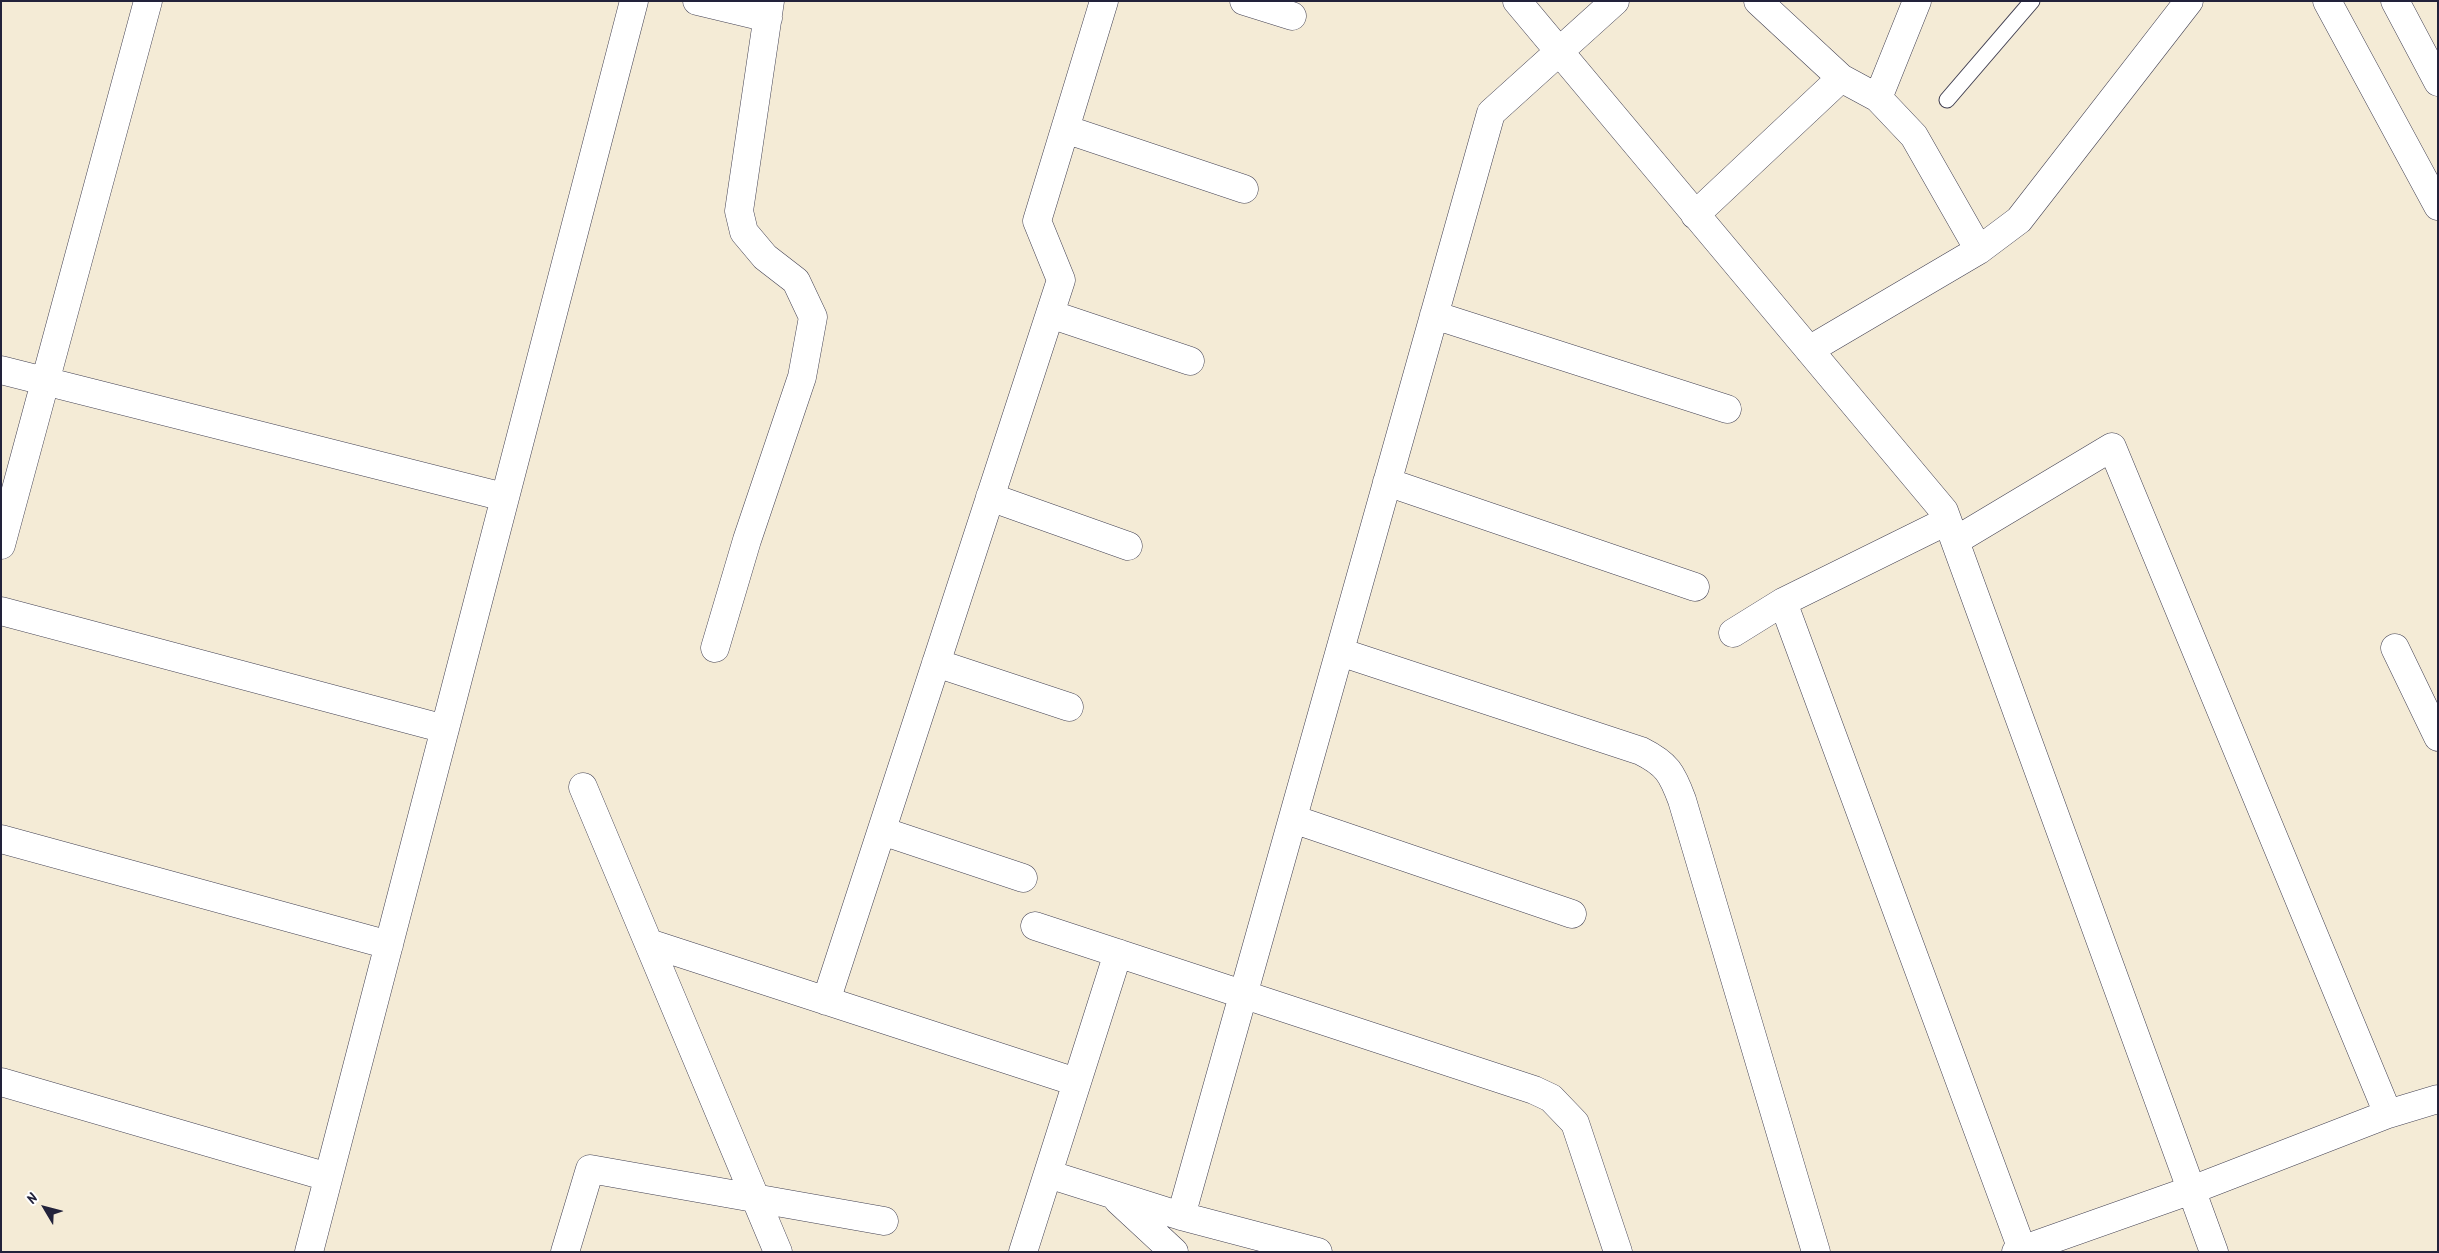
<!DOCTYPE html>
<html>
<head>
<meta charset="utf-8">
<style>
  body { margin:0 }
  #map { position:relative; width:2439px; height:1253px; overflow:hidden; background:#f4ebd6; font-family:Kalam,sans-serif }
  canvas { display:block }
  .frame { position:absolute; inset:0; border:2px solid #22223b; pointer-events:none }
  .north { position:absolute; left:20px; top:1183px; width:50px; height:50px; -webkit-text-stroke:4px #fff; paint-order:stroke; rotate:307deg; font-size:14px; font-weight:700; line-height:20px; text-align:center; color:#22223b }
  .north::after { content:''; display:block; margin:auto; width:18px; height:22px; background:#22223b; clip-path:polygon(50% 0,100% 100%,50% 72%,0 100%) }
</style>
</head>
<body>
<div id="map">
<canvas width="2439" height="1253"></canvas>
<div class="frame"></div>
<div class="north">N</div>
</div>
<script>
const context = document.querySelector('canvas').getContext('2d');
context.lineJoin = 'round';
function strokePath(path, color, width, dash) { context.strokeStyle = color; context.lineWidth = width; context.lineCap = dash ? 'butt' : 'round'; context.setLineDash(dash || []); context.stroke(path); }
const service = new Path2D(`
  M 1947,100 L 2032,1`);
const minor = new Path2D(`
  M 697,1 L 768,18
  M 1244,1 L 1292,16
  M 1517,1 L 1944,511 L 2214,1252
  M 1841,78 L 1878,98 L 1914,136 L 1979,250
  M 1878,98 L 1917,1
  M 1065,129 L 1244,189
  M 1695,215 L 1841,78 L 1758,1
  M 1050,314 L 1190,361
  M 1434,315 L 1727,409
  M 1809,350 L 1979,250 L 2019,220 L 2189,1
  M 1,370 L 504,497
  M 1387,482 L 1695,587
  M 990,497 L 1128,546
  M 1955,541 L 2112,447 L 2388,1114
  M 1,545 L 148,1
  M 1783,602 L 2023,1252
  M 1,611 L 445,729
  M 1733,633 L 1783,602 L 1947,521
  M 715,648 L 747,540 L 802,377 L 813,317 L 796,281 L 765,257 L 744,232 L 739,211 L 770,1
  M 2395,648 L 2438,737
  M 1340,652 L 1641,751 C 1667,764 1672,773 1682,800 L 1816,1252
  M 936,663 L 1069,707
  M 583,787 L 778,1252
  M 1293,819 L 1572,914
  M 882,831 L 1023,878
  M 1,839 L 389,945
  M 1035,926 L 1534,1090 L 1551,1098 L 1575,1123 L 1618,1252
  M 649,943 L 1076,1082
  M 826,1001 L 1061,280 L 1037,221 L 1104,1
  M 1,1082 L 328,1177
  M 1048,1174 L 1181,1216 L 1318,1252
  M 1118,1200 L 1174,1252
  M 1181,1216 L 1491,113 L 1615,1
  M 309,1252 L 634,1
  M 565,1252 L 590,1169 L 884,1221
  M 1023,1252 L 1118,953
  M 2016,1252 L 2197,1188 L 2388,1114 L 2438,1099`);
const tertiary = new Path2D(`
  M 2327,1 L 2438,206
  M 2395,1 L 2438,82`);
strokePath(service, '#424052', 17);
strokePath(minor, '#424052', 29);
strokePath(tertiary, '#424052', 29);
strokePath(service, '#fff', 15);
strokePath(minor, '#fff', 28);
strokePath(tertiary, '#fff', 28);
</script>
</body>
</html>
